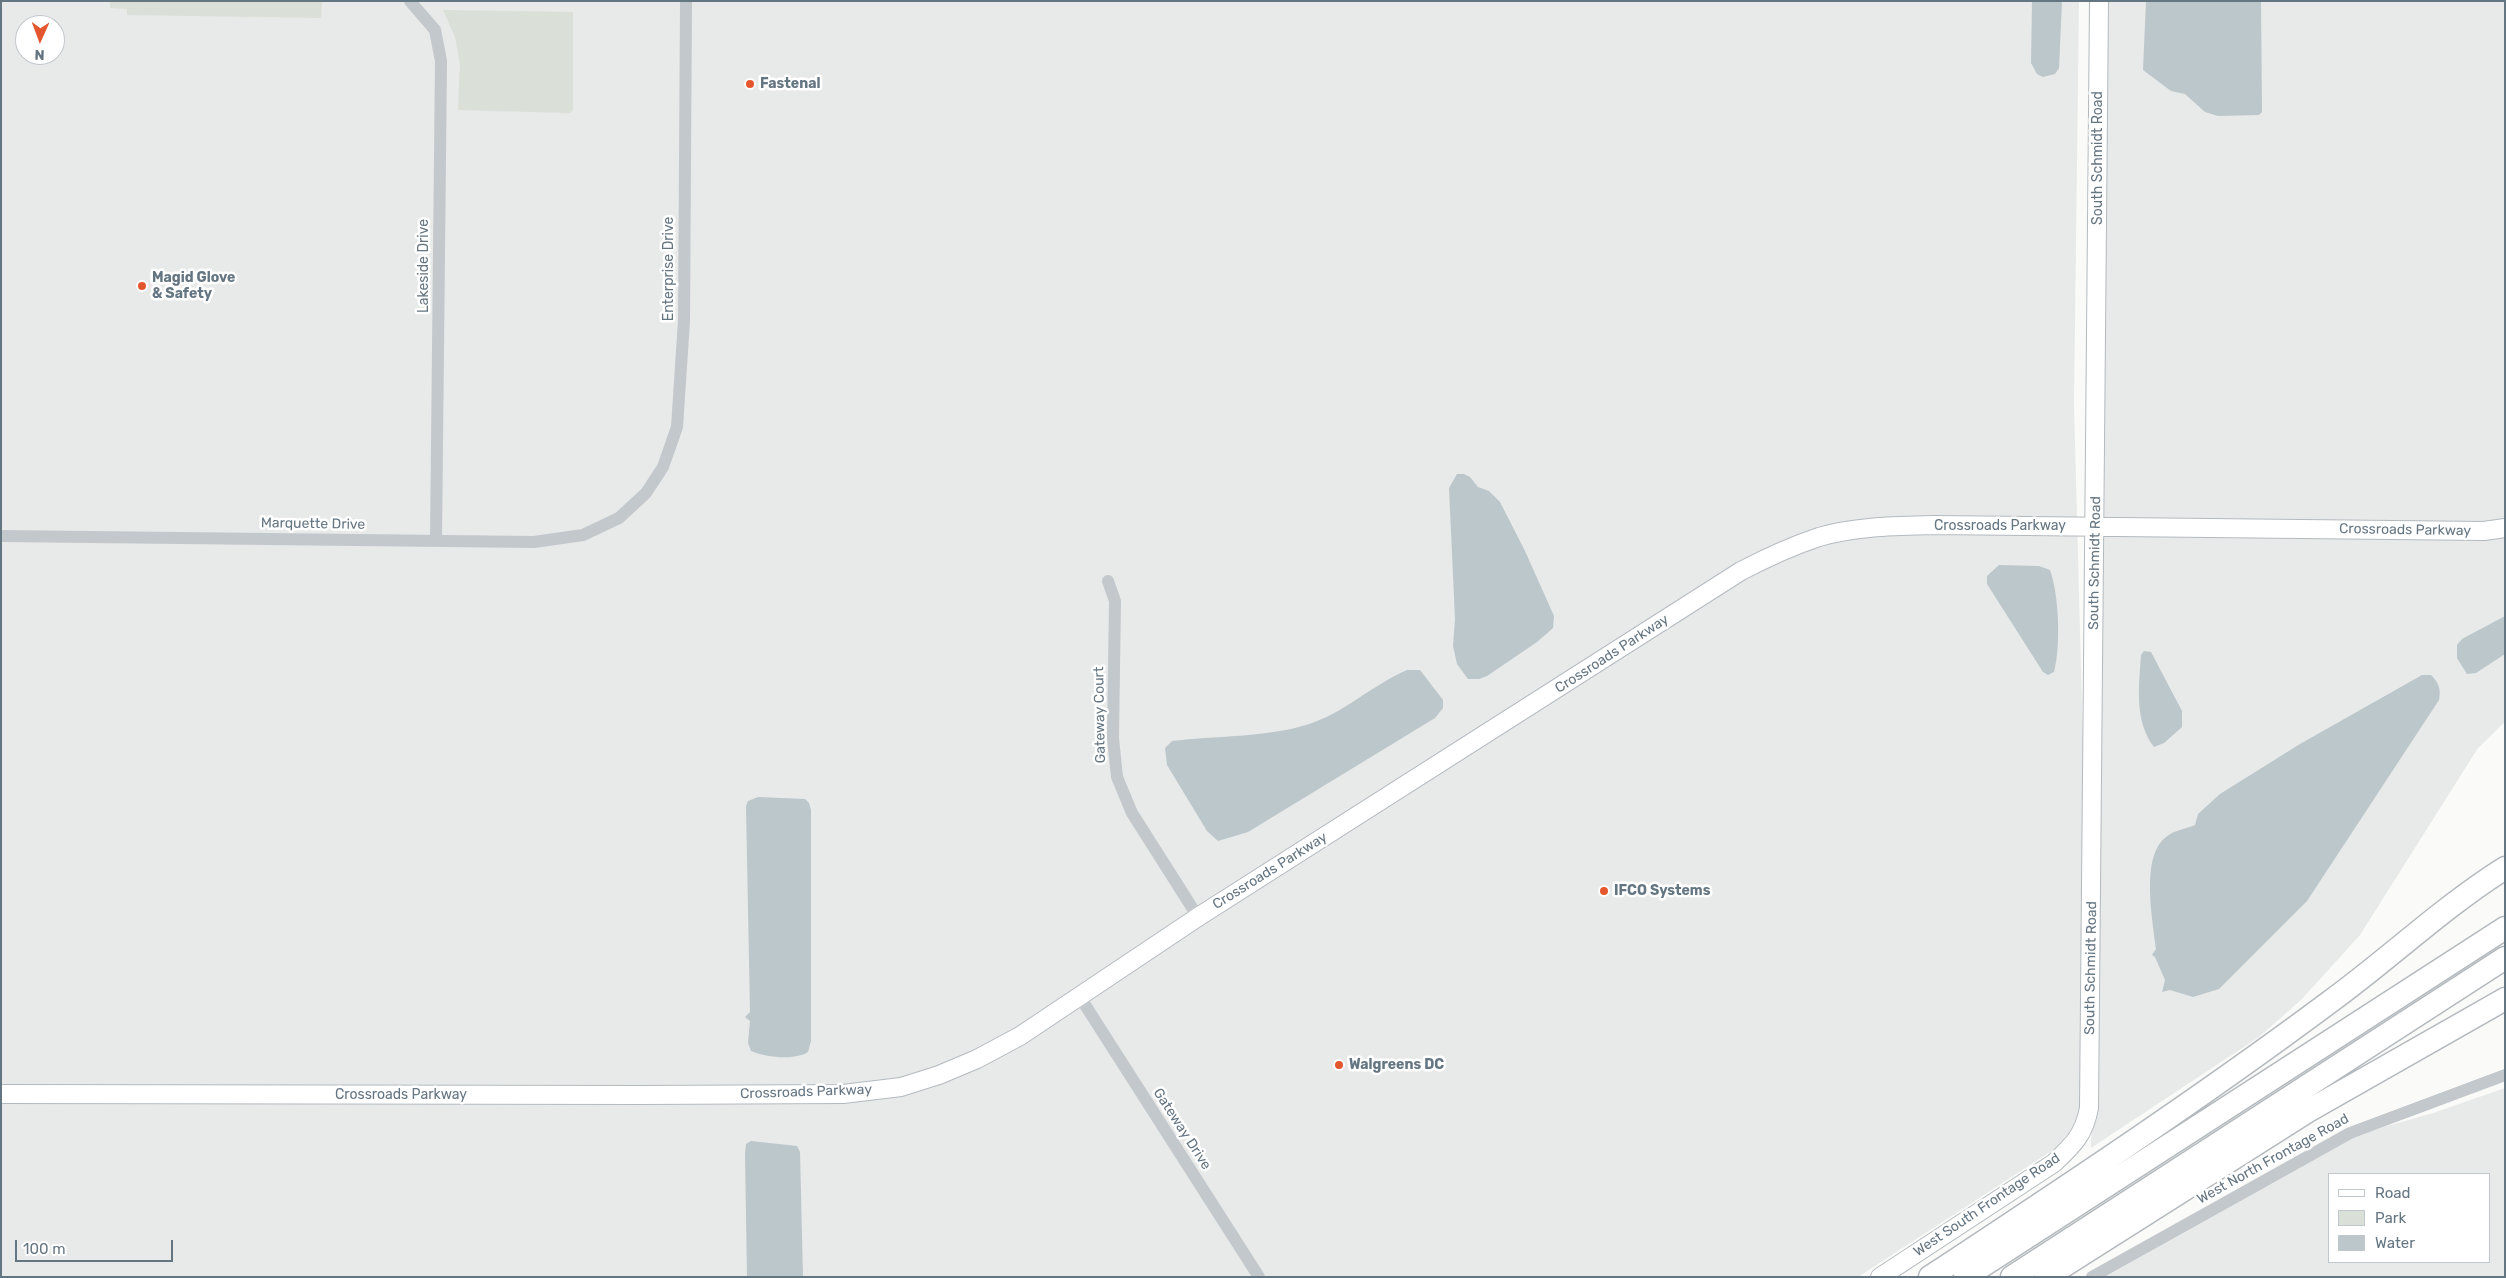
<!DOCTYPE html>
<html>
<head>
<meta charset="utf-8">
<style>
  body { margin:0 }
  #map { position:relative; width:2506px; height:1278px; overflow:hidden; background:#fafaf8; font-family:Rubik,sans-serif }
  canvas { display:block }
  .frame { position:absolute; inset:0; border:2px solid #657683; pointer-events:none }
  .legend { position:absolute; left:2328px; top:1173px; width:162px; height:90px; box-sizing:border-box; background:#fff; border:1px solid #c1c8cd; margin:0; padding:6px 9px; list-style:none; font-size:15px; color:#657683 }
  .legend li { display:flex; align-items:center; gap:10px; height:25px }
  .legend b { width:25px; border:1px solid #c1c8cd }
  .north { position:absolute; left:15px; top:15px; width:50px; height:50px; box-sizing:border-box; background:#fff; border:1px solid #c1c8cd; border-radius:50%; rotate:182deg; font-size:14px; font-weight:700; line-height:20px; text-align:center; color:#657683 }
  .north::after { content:''; display:block; margin:auto; width:18px; height:22px; background:#e4572e; clip-path:polygon(50% 0,100% 100%,50% 72%,0 100%) }
  .scale { position:absolute; left:15px; top:1240px; width:158px; height:22px; box-sizing:border-box; border:2px solid #657683; border-top:0; padding-left:6px; font-size:15px; line-height:18px; white-space:nowrap; color:#657683; -webkit-text-stroke:4px #fff; paint-order:stroke }
</style>
</head>
<body>
<div id="map">
<canvas width="2506" height="1278"></canvas>
<div class="frame"></div>
<ul class="legend">
<li><b style="height:6px;background:#fff"></b>Road</li>
<li><b style="height:14px;background:#dadfd7"></b>Park</li>
<li><b style="height:14px;background:#bbc7cb"></b>Water</li>
</ul>
<div class="north">N</div>
<div class="scale">100 m</div>
</div>
<script>
const context = document.querySelector('canvas').getContext('2d');
context.lineJoin = 'round';
function paint(path, color) { context.fillStyle = color; context.fill(path, 'evenodd'); }
function strokePath(path, color, width, dash) { context.strokeStyle = color; context.lineWidth = width; context.lineCap = dash ? 'butt' : 'round'; context.setLineDash(dash || []); context.stroke(path); }
function drawText(font, color, halo, rows, align = 'center') {
  context.font = font + ' Rubik,sans-serif'; context.lineWidth = 5; context.setLineDash([]); context.textBaseline = 'middle'; context.strokeStyle = halo; context.fillStyle = color; for (const [text, x, y, turn = 0] of rows) {
    context.save(); context.translate(x, y); context.rotate((+turn || 0) * Math.PI / 180); context.textAlign = isNaN(turn) ? turn : align; if (halo) context.strokeText(text, 0, 0); context.fillText(text, 0, 0); context.restore();
  }
}
paint(new Path2D(`
  M 1,1 L 2079,1 L 2074,404 L 2085,822 L 2084,1059 L 2079,1120 L 2056,1148 L 1858,1277 L 1,1277 ZM 25,25 L 55,25 L 55,55 L 25,55 Z
  M 2107,1 L 2505,1 L 2505,722 L 2478,748 L 2360,935 L 2301,1000 L 2259,1037 L 2091,1148 L 2104,538 Z
  M 2505,1088 L 2505,1277 L 2105,1277 L 2356,1135 L 2433,1113 ZM 2330,1174 L 2490,1174 L 2490,1262 L 2330,1262 Z`), '#e8e9e9');
paint(new Path2D(`
  M 110,1 L 322,1 L 321,18 L 127,15 L 127,9 L 110,8 Z
  M 443,10 L 573,12 L 573,110 L 570,113 L 458,110 L 460,64 L 455,37 Z`), '#dadfd7');
paint(new Path2D(`
  M 2032,1 L 2062,1 L 2059,68 L 2055,74 L 2043,77 L 2037,74 L 2031,63 Z
  M 2146,1 L 2261,1 L 2262,112 L 2259,115 L 2218,116 L 2205,112 L 2185,94 L 2171,91 L 2143,70 Z
  M 1457,474 L 1464,474 L 1470,477 L 1478,487 L 1489,491 L 1500,502 L 1525,551 L 1554,616 L 1553,628 L 1537,642 L 1487,676 L 1479,679 L 1468,679 L 1457,664 L 1453,646 L 1455,619 L 1449,488 Z
  M 1999,565 L 2039,566 L 2050,570 C 2059,595 2061,646 2054,672 L 2048,675 L 2043,672 L 1987,584 L 1987,576 Z
  M 2505,616 L 2505,654 L 2476,673 L 2467,674 L 2457,658 L 2457,645 L 2462,639 Z
  M 2144,651 L 2151,652 L 2182,711 L 2182,727 L 2164,743 L 2154,747 C 2134,721 2139,686 2141,655 Z
  M 1407,670 L 1420,670 L 1443,700 L 1443,708 L 1435,718 L 1248,832 L 1218,841 L 1207,831 L 1167,765 L 1165,748 L 1172,741 C 1213,736 1268,737 1306,725 C 1343,714 1372,685 1407,670 Z
  M 2422,675 L 2431,675 C 2439,683 2441,689 2439,700 L 2307,901 L 2219,989 L 2193,997 L 2170,990 L 2162,992 L 2165,980 L 2155,957 L 2152,955 L 2156,949 C 2153,920 2140,857 2166,837 C 2174,830 2186,829 2195,825 L 2198,814 L 2220,794 L 2300,744 Z
  M 758,797 L 805,799 L 809,803 L 811,810 L 811,1041 L 808,1052 C 794,1061 765,1057 751,1051 L 748,1043 L 750,1021 L 745,1017 L 750,1012 L 746,806 L 748,801 Z
  M 751,1141 L 797,1146 L 800,1152 L 803,1277 L 747,1277 L 745,1154 L 746,1144 Z`), '#bbc7cb');
const secondary = new Path2D(`
  M 1,1094 L 641,1095 L 843,1094 L 901,1087 L 939,1075 L 977,1059 L 1020,1036 L 1198,917 L 1741,571 C 1766,558 1792,546 1819,537 C 1856,526 1897,526 1935,525 L 2484,531 L 2505,528
  M 1880,1277 L 2054,1163 C 2073,1145 2084,1135 2089,1108 L 2099,1`);
const highway = new Path2D(`
  M 1930,1277 C 2065,1188 2201,1098 2331,1001 C 2390,958 2443,907 2505,868
  M 1965,1277 L 2505,928
  M 2012,1277 L 2505,958
  M 2046,1277 L 2308,1111 L 2505,999`);
strokePath(secondary, '#b3babf', 20);
strokePath(highway, '#b4b9bd', 25);
strokePath(new Path2D(`
  M 410,1 L 435,30 L 441,61 L 436,540
  M 1,536 L 534,542 L 583,535 L 619,518 L 646,493 L 663,467 L 677,427 L 684,321 L 686,1
  M 1108,581 L 1115,601 L 1113,738 L 1117,777 L 1132,813 L 1198,917
  M 1080,997 L 1259,1277
  M 2092,1277 L 2350,1133 L 2505,1075`), '#c3c8cc', 12);
strokePath(secondary, '#fff', 18);
strokePath(highway, '#fff', 22);
for (const [x, y, r, color] of [
  [750,84,5,"#e4572e"],
  [142,286,5,"#e4572e"],
  [1604,891,5,"#e4572e"],
  [1339,1065,5,"#e4572e"]
]) { const dot = new Path2D(); dot.arc(x, y, r, 0, 2 * Math.PI); context.fillStyle = color; context.fill(dot); strokePath(dot, '#fff', 2); }
drawText('bold 14px', '#657683', '#fff', [
  ["Fastenal",760,84],
  ["Magid Glove",152,278],
  ["& Safety",152,294],
  ["IFCO Systems",1614,891],
  ["Walgreens DC",1349,1065]
], 'left');
drawText('14px', '#657683', '#fff', [
  ["South Schmidt Road",2098,158,-90],
  ["Lakeside Drive",424,266,-90],
  ["Enterprise Drive",669,269,-90],
  ["Marquette Drive",313,524,1],
  ["Crossroads Parkway",2000,526],
  ["Crossroads Parkway",2405,530,1],
  ["South Schmidt Road",2095,563,-89],
  ["Crossroads Parkway",1612,654,-33],
  ["Gateway Court",1100,715,-91],
  ["Crossroads Parkway",1270,871,-32],
  ["South Schmidt Road",2091,968,-89],
  ["Crossroads Parkway",806,1092,-2],
  ["Crossroads Parkway",401,1095],
  ["Gateway Drive",1182,1129,57],
  ["West North Frontage Road",2273,1159,-29],
  ["West South Frontage Road",1987,1205,-34]
]);
</script>
</body>
</html>
